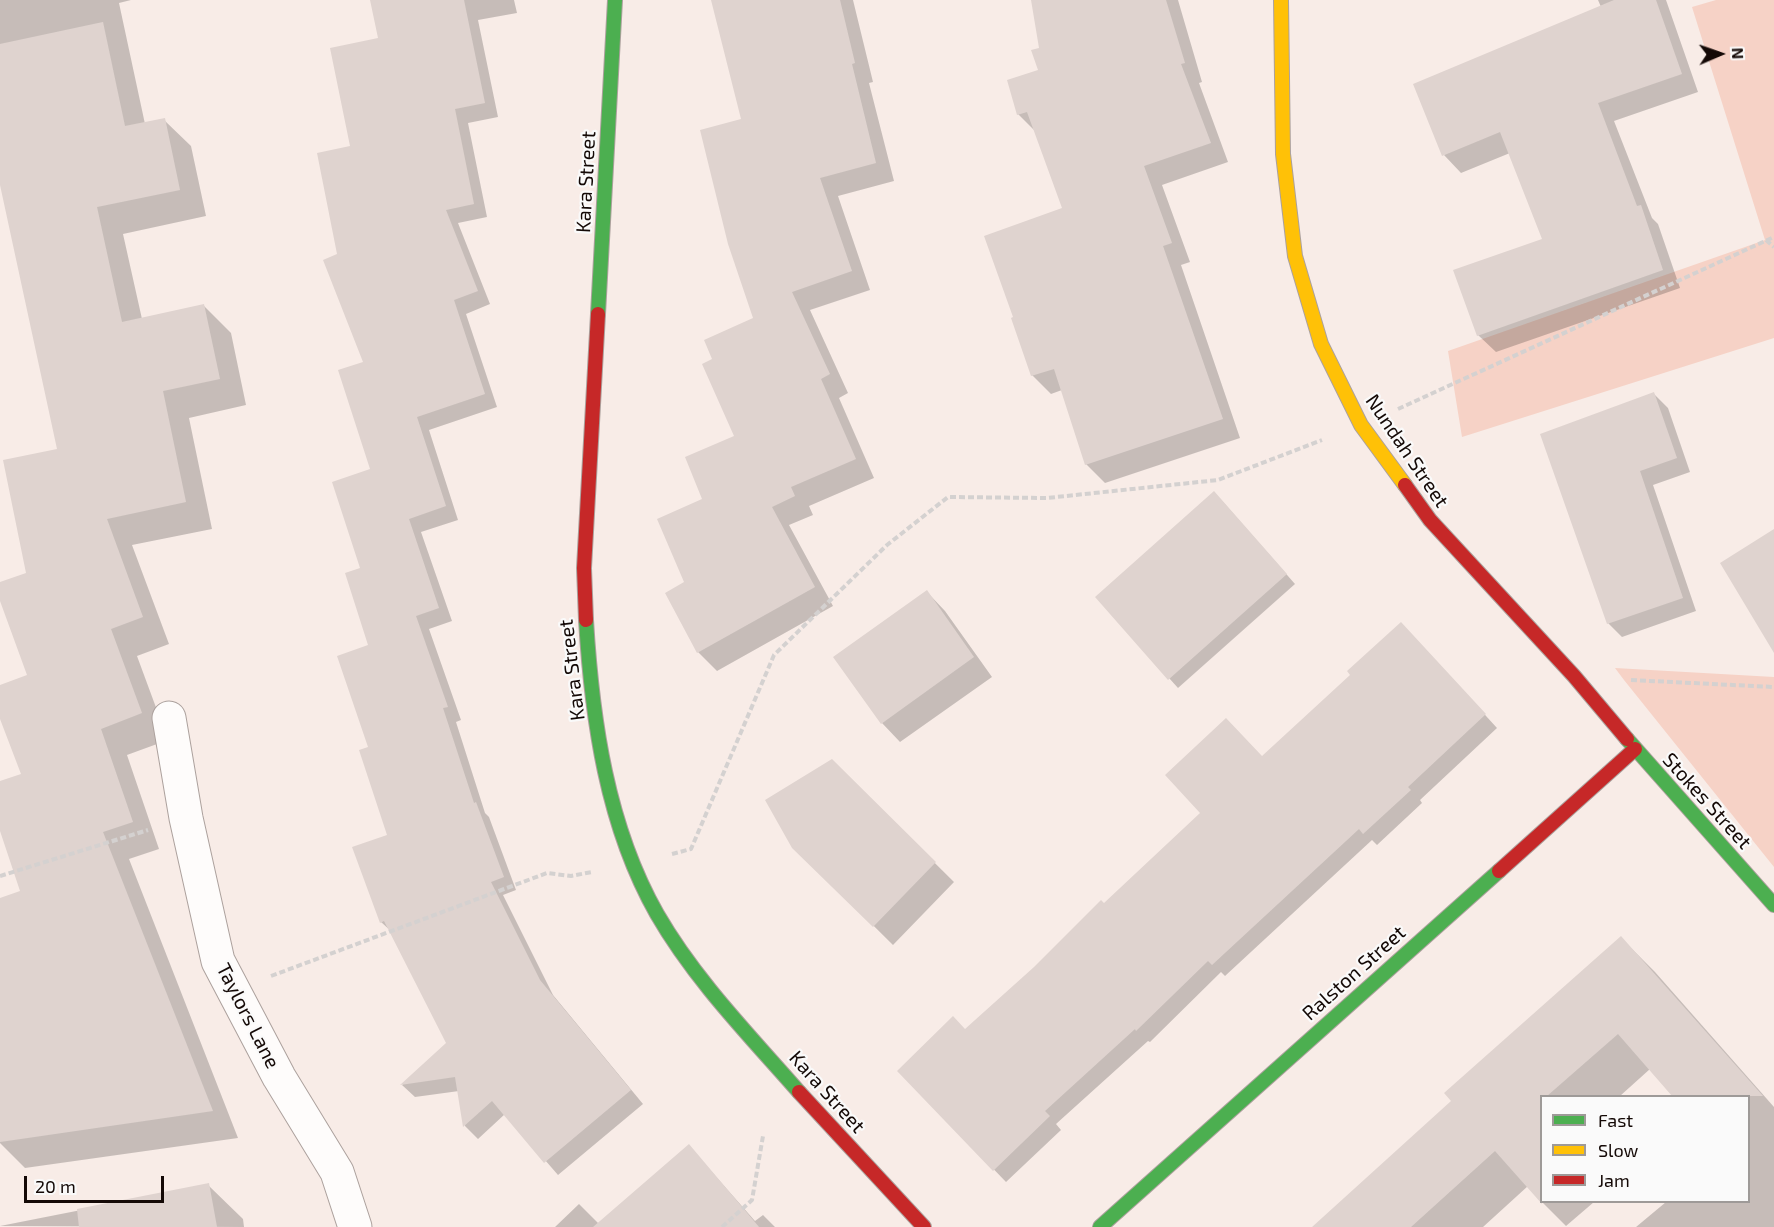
<!DOCTYPE html>
<html>
<head>
<meta charset="utf-8">
<style>
  body { margin:0 }
  #map { position:relative; width:1774px; height:1227px; overflow:hidden; background:#f8ece7; font-family:"Exo 2",sans-serif }
  canvas { display:block }
  .legend { position:absolute; left:1540px; top:1095px; width:210px; height:108px; box-sizing:border-box; background:#fafafa; border:2px solid #9e9a98; margin:0; padding:8px 10px; list-style:none; font-size:18px; color:#140906 }
  .legend li { display:flex; align-items:center; gap:12px; height:30px }
  .legend b { width:30px; border:2px solid #9e9a98 }
  .north { position:absolute; left:1690px; top:24px; width:60px; height:60px; -webkit-text-stroke:4px #fafafa; paint-order:stroke; rotate:88deg; font-size:16px; font-weight:700; line-height:24px; text-align:center; color:#140906 }
  .north::after { content:''; display:block; margin:auto; width:21px; height:27px; background:#140906; clip-path:polygon(50% 0,100% 100%,50% 72%,0 100%) }
  .scale { position:absolute; left:24px; top:1176px; width:140px; height:27px; box-sizing:border-box; border:3px solid #140906; border-top:0; padding-left:8px; font-size:18px; line-height:21px; white-space:nowrap; color:#140906; -webkit-text-stroke:4px #fafafa; paint-order:stroke }
</style>
</head>
<body>
<div id="map">
<canvas width="1774" height="1227"></canvas>
<ul class="legend">
<li><b style="height:8px;background:#4caf50"></b>Fast</li>
<li><b style="height:8px;background:#ffc107"></b>Slow</li>
<li><b style="height:8px;background:#c62828"></b>Jam</li>
</ul>
<div class="north">N</div>
<div class="scale">20 m</div>
</div>
<script>
const context = document.querySelector('canvas').getContext('2d');
context.lineJoin = 'round';
function paint(path, color) { context.fillStyle = color; context.fill(path, 'evenodd'); }
function strokePath(path, color, width, dash) { context.strokeStyle = color; context.lineWidth = width; context.lineCap = dash ? 'butt' : 'round'; context.setLineDash(dash || []); context.stroke(path); }
function drawText(font, color, halo, rows, align = 'center') {
  context.font = font + ' "Exo 2",sans-serif'; context.lineWidth = 4.5; context.setLineDash([]); context.textBaseline = 'middle'; context.strokeStyle = halo; context.fillStyle = color; for (const [text, x, y, turn = 0] of rows) {
    context.save(); context.translate(x, y); context.rotate((+turn || 0) * Math.PI / 180); context.textAlign = isNaN(turn) ? turn : align; if (halo) context.strokeText(text, 0, 0); context.fillText(text, 0, 0); context.restore();
  }
}
paint(new Path2D(`
  M 1716,0 L 1774,0 L 1774,338 L 1462,437 L 1448,351 L 1765,240 L 1692,7 Z
  M 1615,668 L 1774,677 L 1774,867 L 1624,680 Z`), '#f6d2c6');
paint(new Path2D(`
  M 0,0 L 131,0 L 119,3 L 145,124 L 164,120 L 191,146 L 206,216 L 123,234 L 142,319 L 204,306 L 231,333 L 246,405 L 189,418 L 212,529 L 132,545 L 169,644 L 137,656 L 168,740 L 127,755 L 159,849 L 129,859 L 238,1138 L 25,1168 L 0,1143 L 0,899 L 21,892 L 0,826 L 0,783 L 23,775 L 0,714 L 0,687 L 29,676 L 0,597 L 0,584 L 28,573 L 59,450 L 0,178 Z
  M 371,0 L 514,0 L 517,13 L 478,20 L 498,117 L 468,123 L 487,217 L 458,223 L 490,304 L 466,314 L 497,407 L 429,430 L 458,520 L 421,532 L 452,621 L 429,629 L 461,720 L 456,722 L 485,813 L 489,817 L 516,890 L 503,895 L 553,995 L 643,1104 L 558,1175 L 505,1114 L 478,1139 L 465,1126 L 459,1091 L 415,1097 L 402,1085 L 447,1043 L 392,932 L 381,922 L 389,836 L 370,748 L 370,646 L 362,569 L 372,470 L 365,363 L 339,255 L 352,147 L 379,39 Z
  M 712,0 L 853,0 L 873,82 L 869,83 L 894,181 L 838,196 L 870,290 L 810,310 L 848,393 L 839,398 L 874,478 L 809,506 L 813,515 L 789,525 L 833,606 L 717,671 L 698,652 L 686,583 L 704,500 L 736,437 L 714,360 L 755,319 L 743,120 Z
  M 1033,0 L 1178,0 L 1202,82 L 1199,83 L 1228,162 L 1162,185 L 1190,262 L 1181,265 L 1240,438 L 1105,483 L 1086,464 L 1062,390 L 1051,394 L 1032,375 L 1064,209 L 1036,132 L 1018,114 L 1040,71 L 1041,49 Z
  M 1598,0 L 1666,0 L 1698,92 L 1614,121 L 1652,218 L 1658,224 L 1680,288 L 1496,352 L 1478,335 L 1544,240 L 1510,153 L 1461,173 L 1444,155 L 1601,7 Z
  M 1654,394 L 1668,408 L 1690,472 L 1653,485 L 1696,611 L 1622,637 L 1608,623 Z
  M 1223,502 L 1295,584 L 1178,688 L 1169,678 Z
  M 927,592 L 945,611 L 992,677 L 900,742 L 882,723 Z
  M 1413,636 L 1497,728 L 1420,800 L 1422,803 L 1377,845 L 1372,840 L 1225,976 L 1221,972 L 1150,1042 L 1148,1041 L 1056,1124 L 1061,1130 L 1006,1182 L 899,1071 L 966,1031 L 1263,758 Z
  M 832,761 L 954,882 L 893,945 L 794,847 Z
  M 1621,938 L 1655,972 L 1774,1107 L 1774,1227 L 1636,1227 L 1666,1202 L 1748,1202 L 1748,1096 L 1674,1096 L 1650,1069 L 1620,1096 L 1542,1096 L 1528,1186 L 1483,1227 L 1314,1227 L 1453,1101 Z
  M 689,1146 L 755,1221 L 763,1215 L 775,1227 L 555,1227 L 579,1204 L 599,1224 Z
  M 208,1185 L 243,1219 L 244,1227 L 0,1226 Z
  M 1542,1202 L 1594,1202 L 1566,1226 Z`), '#0003');
paint(new Path2D(`
  M 370,0 L 464,0 L 485,103 L 455,109 L 474,204 L 446,210 L 478,291 L 454,300 L 485,394 L 417,417 L 446,506 L 409,519 L 439,608 L 416,616 L 448,707 L 443,708 L 474,803 L 476,802 L 504,877 L 491,882 L 540,980 L 631,1090 L 544,1163 L 492,1101 L 463,1127 L 455,1077 L 400,1085 L 446,1043 L 384,921 L 380,923 L 352,847 L 387,835 L 359,750 L 368,747 L 337,656 L 368,645 L 345,573 L 360,568 L 332,482 L 370,469 L 338,370 L 363,362 L 323,260 L 337,254 L 317,153 L 350,146 L 330,48 L 378,38 Z
  M 711,0 L 840,0 L 855,63 L 852,64 L 876,163 L 820,178 L 852,271 L 792,292 L 830,374 L 821,379 L 856,459 L 791,487 L 795,496 L 772,507 L 815,587 L 697,653 L 665,593 L 684,582 L 657,519 L 702,499 L 685,457 L 734,436 L 702,364 L 712,359 L 704,340 L 753,318 L 728,244 L 700,130 L 741,119 Z
  M 1031,0 L 1166,0 L 1185,63 L 1181,64 L 1211,143 L 1144,166 L 1172,243 L 1163,246 L 1223,419 L 1085,465 L 1054,369 L 1031,376 L 1011,318 L 1013,317 L 984,236 L 1062,208 L 1027,112 L 1017,115 L 1007,80 L 1038,70 L 1031,50 L 1039,48 Z
  M 1614,0 L 1656,0 L 1682,74 L 1598,103 L 1637,206 L 1641,205 L 1663,270 L 1477,336 L 1453,270 L 1542,239 L 1500,132 L 1442,156 L 1413,84 Z
  M 103,22 L 125,126 L 165,118 L 180,190 L 97,207 L 122,322 L 204,304 L 220,379 L 163,391 L 186,502 L 107,519 L 143,617 L 111,629 L 142,713 L 101,729 L 133,822 L 103,832 L 213,1111 L 0,1142 L 0,898 L 20,891 L 0,831 L 0,781 L 21,774 L 0,719 L 0,685 L 27,675 L 0,601 L 0,582 L 26,573 L 3,460 L 57,449 L 0,185 L 0,44 Z
  M 1654,392 L 1677,458 L 1640,471 L 1683,598 L 1607,624 L 1540,434 Z
  M 1214,491 L 1287,574 L 1168,680 L 1095,597 Z
  M 1774,529 L 1774,653 L 1720,563 Z
  M 927,590 L 974,657 L 881,724 L 833,657 Z
  M 1401,622 L 1486,714 L 1408,787 L 1411,790 L 1363,834 L 1359,829 L 1212,965 L 1208,961 L 1136,1031 L 1135,1029 L 1045,1111 L 1050,1116 L 993,1171 L 897,1071 L 953,1016 L 965,1029 L 1034,967 L 1101,900 L 1104,903 L 1200,813 L 1165,775 L 1226,718 L 1262,756 L 1350,675 L 1347,671 Z
  M 832,759 L 936,862 L 873,927 L 792,848 L 765,800 Z
  M 1621,936 L 1763,1096 L 1672,1096 L 1618,1034 L 1547,1096 L 1542,1096 L 1542,1204 L 1495,1151 L 1411,1227 L 1312,1227 L 1451,1101 L 1444,1093 Z
  M 689,1144 L 759,1227 L 593,1227 Z
  M 209,1183 L 217,1227 L 79,1227 L 77,1209 Z`), '#dfd3cf');
const street = new Path2D(`
  M 169,718 L 186,818 L 218,961 L 279,1077 L 337,1172 L 355,1227`);
const fast = new Path2D(`
  M 598,314 L 615,0
  M 586,620 C 592,720 607,826 657,914 C 695,980 750,1036 799,1092
  M 1627,739 L 1774,905
  M 1100,1227 L 1499,871`);
const slow = new Path2D(`
  M 1281,0 L 1283,154 L 1295,256 L 1321,344 L 1361,425 L 1405,485`);
const jam = new Path2D(`
  M 1405,485 L 1430,520 L 1574,676 L 1627,739
  M 586,620 L 584,568 L 598,314
  M 1499,871 L 1635,749
  M 799,1092 L 924,1227`);
strokePath(street, '#aca19d', 35);
strokePath(fast, '#aca19d', 16);
strokePath(slow, '#aca19d', 16);
strokePath(jam, '#aca19d', 16);
strokePath(new Path2D(`
  M 1766,240 L 1774,247
  M 1398,409 L 1774,237
  M 1631,680 L 1774,687
  M 672,854 L 691,849 L 774,655 L 887,545 L 948,497 L 1047,498 L 1218,480 L 1322,440
  M 0,876 L 148,830
  M 271,976 L 547,873 L 571,876 L 592,872
  M 722,1227 L 752,1200 L 763,1136`), '#d4d1d0', 4, [6, 3]);
strokePath(street, '#fefcfb', 33);
strokePath(fast, '#4caf50', 14);
strokePath(slow, '#ffc107', 14);
strokePath(jam, '#c62828', 14);
drawText('20px', '#140906', '#fafafa', [
  ["Kara Street",586,182,-87],
  ["Nundah Street",1407,451,56],
  ["Kara Street",572,670,-97],
  ["Stokes Street",1707,801,48],
  ["Ralston Street",1354,973,-42],
  ["Taylors Lane",248,1016,63],
  ["Kara Street",827,1092,48]
]);
</script>
</body>
</html>
